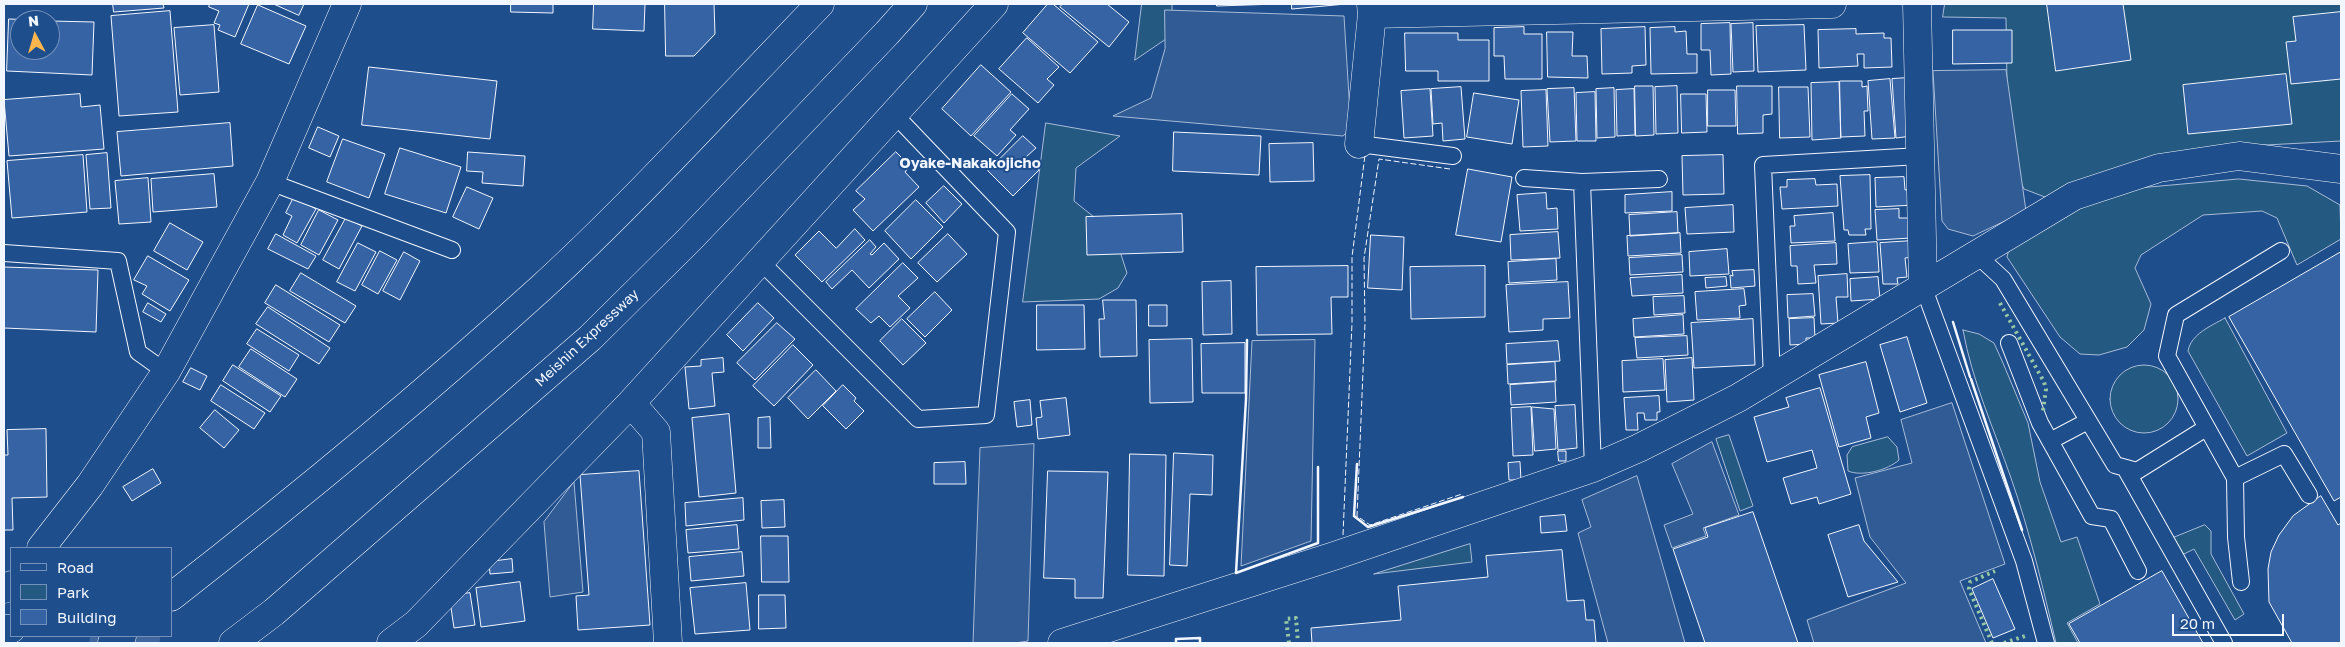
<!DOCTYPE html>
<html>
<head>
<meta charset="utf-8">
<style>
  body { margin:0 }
  #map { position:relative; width:2345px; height:647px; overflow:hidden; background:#1f4e8c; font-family:"Golos Text",sans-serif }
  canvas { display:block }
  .frame { position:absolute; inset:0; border:5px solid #f2f6ff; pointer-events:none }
  .legend { position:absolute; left:10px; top:547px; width:162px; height:90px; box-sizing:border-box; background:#1f4e8c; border:1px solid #7391ba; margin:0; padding:6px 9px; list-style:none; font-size:15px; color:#f2f6ff }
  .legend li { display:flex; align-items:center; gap:10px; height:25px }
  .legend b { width:25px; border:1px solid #7391ba }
  .north { position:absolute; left:10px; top:10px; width:50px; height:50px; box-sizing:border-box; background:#1f4e8c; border:1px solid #7391ba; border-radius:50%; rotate:354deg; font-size:14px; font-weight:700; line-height:20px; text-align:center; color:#f2f6ff }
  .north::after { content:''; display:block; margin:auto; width:18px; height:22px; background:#ffb74d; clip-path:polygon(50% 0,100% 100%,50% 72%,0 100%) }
  .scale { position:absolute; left:2172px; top:614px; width:112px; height:22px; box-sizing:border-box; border:2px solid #f2f6ff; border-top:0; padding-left:6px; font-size:15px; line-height:18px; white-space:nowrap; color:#f2f6ff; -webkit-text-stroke:4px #1f4e8c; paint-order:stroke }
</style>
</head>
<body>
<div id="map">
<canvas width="2345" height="647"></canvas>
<div class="frame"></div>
<ul class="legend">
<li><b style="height:6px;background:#1f4e8c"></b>Road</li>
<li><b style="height:14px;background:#245a82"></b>Park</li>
<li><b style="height:14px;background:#3563a3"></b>Building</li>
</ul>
<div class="north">N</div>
<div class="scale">20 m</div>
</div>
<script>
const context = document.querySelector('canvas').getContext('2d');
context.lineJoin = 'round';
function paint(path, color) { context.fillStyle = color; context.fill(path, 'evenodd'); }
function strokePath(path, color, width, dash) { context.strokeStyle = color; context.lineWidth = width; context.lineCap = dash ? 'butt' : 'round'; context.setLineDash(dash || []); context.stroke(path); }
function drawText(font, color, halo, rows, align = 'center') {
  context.font = font + ' "Golos Text",sans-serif'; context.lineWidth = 4; context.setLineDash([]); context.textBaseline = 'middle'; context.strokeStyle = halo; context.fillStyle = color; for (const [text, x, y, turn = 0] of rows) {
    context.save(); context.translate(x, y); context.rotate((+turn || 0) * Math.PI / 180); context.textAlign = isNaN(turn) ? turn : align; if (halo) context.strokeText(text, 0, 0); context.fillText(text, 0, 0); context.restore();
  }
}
const green = new Path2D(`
  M 1142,4 L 1172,4 L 1172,15 L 1166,39 L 1135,60 Z
  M 1945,4 L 2341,4 L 2341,141 L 2209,148 L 2121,172 L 2045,197 L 2024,189 L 2008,154 L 2006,18 L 1943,17 Z
  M 1046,123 L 1120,136 L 1076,168 L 1074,201 L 1114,233 L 1127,273 L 1118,288 L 1099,299 L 1023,302 Z
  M 2239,179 L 2307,186 L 2340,205 L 2341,239 L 2297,265 L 2277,218 L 2262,211 L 2203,215 L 2141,255 L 2135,268 L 2151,304 L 2144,330 L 2127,347 L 2099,355 L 2080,354 L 2060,337 L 2007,257 L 2010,245 L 2106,195 L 2128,189 Z
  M 2225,318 L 2287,433 L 2247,456 L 2188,351 C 2191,334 2211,326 2225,318 Z
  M 1963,330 L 1979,334 L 1994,343 L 2003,363 L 2028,423 L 2040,482 L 2061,542 L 2077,537 L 2100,604 L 2067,623 L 2078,643 L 2056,643 C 2043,588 2030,532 2011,478 C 1994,429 1972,381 1963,330 Z
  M2110 399a34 34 0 1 1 68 0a34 34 0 1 1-68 0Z
  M 1729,435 L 1753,506 L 1740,511 L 1716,439 Z
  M 1888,437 L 1897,447 L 1899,460 C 1888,470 1862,477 1848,471 L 1847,455 L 1852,447 Z
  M 2205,525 L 2211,531 L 2211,554 L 2244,614 L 2235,620 L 2194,549 L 2182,555 L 2173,538 Z
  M 1470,544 L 1472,562 L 1374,574 Z`);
paint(green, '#245a82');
strokePath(green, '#a8bbd7', 1);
const parking = new Path2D(`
  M 1165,10 L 1344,16 L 1351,129 L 1343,136 L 1113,116 L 1151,98 L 1165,49 Z
  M 2006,70 L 2026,211 L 1973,236 L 1948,229 L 1942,221 L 1933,71 Z
  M 1315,340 L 1311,541 L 1241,566 L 1252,341 Z
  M 1952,403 L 2005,564 L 1960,581 L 1986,643 L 1814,643 L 1807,620 L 1906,583 L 1870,537 L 1855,478 L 1912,463 L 1901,420 Z
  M 1712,442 L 1739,515 L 1703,528 L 1706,536 L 1672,548 L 1664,525 L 1693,514 L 1672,464 Z
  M 1034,444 L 1028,641 L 1015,643 L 973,643 L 980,448 Z
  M 1637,476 L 1685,643 L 1608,643 L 1578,533 L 1591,527 L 1582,500 Z
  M 574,482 L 583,592 L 550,597 L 544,522 Z`);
paint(parking, '#305b95');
strokePath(parking, '#a8bbd7', 1);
const building = new Path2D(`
  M 113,4 L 163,4 L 164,8 L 114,12 Z
  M 210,4 L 249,4 L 235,37 L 218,30 L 220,25 L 214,23 L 219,11 L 209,7 Z
  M 274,4 L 304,4 L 299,15 Z
  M 511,4 L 553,4 L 553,13 L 511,12 Z
  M 594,4 L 645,4 L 644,31 L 593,29 Z
  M 665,4 L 714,4 L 715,34 L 694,56 L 666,56 Z
  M 1048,4 L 1053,4 L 1098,42 L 1070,73 L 1023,33 Z
  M 1063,4 L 1107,4 L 1129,22 L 1109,47 L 1060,7 Z
  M 1217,4 L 1278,4 L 1217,6 Z
  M 1292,4 L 1346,4 L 1292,9 Z
  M 2047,4 L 2123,4 L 2131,60 L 2056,71 Z
  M 258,5 L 306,26 L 289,64 L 241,44 Z
  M 170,11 L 178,112 L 119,116 L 111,16 Z
  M 2341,12 L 2341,79 L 2291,84 L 2286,42 L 2296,41 L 2293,17 Z
  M 9,19 L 36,20 L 20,20 L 20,50 L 50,50 L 50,21 L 94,22 L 92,75 L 7,71 Z
  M 1730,23 L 1731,74 L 1711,75 L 1710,50 L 1701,50 L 1701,24 Z
  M 1753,23 L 1754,71 L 1733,72 L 1731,24 Z
  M 214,25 L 219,92 L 180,95 L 174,28 Z
  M 1804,25 L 1806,70 L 1758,72 L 1756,26 Z
  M 1524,27 L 1524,34 L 1542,34 L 1542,79 L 1505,79 L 1504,56 L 1494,56 L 1494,28 Z
  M 1645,27 L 1646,65 L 1632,66 L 1632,73 L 1602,74 L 1601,29 Z
  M 1675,27 L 1675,32 L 1686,31 L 1687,54 L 1697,54 L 1697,73 L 1651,74 L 1650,28 Z
  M 1856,29 L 1856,34 L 1884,33 L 1884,38 L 1891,38 L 1892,67 L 1864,68 L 1864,54 L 1857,54 L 1858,66 L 1819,68 L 1818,30 Z
  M 1953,30 L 2012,30 L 2012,63 L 1953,64 Z
  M 1547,32 L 1573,32 L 1572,56 L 1587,56 L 1588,78 L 1548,77 Z
  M 1405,33 L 1458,33 L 1458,40 L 1489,40 L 1489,81 L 1438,81 L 1438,71 L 1406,71 Z
  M 1027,38 L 1059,67 L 1047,79 L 1054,85 L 1038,103 L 999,69 Z
  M 981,65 L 1011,92 L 971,136 L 942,109 Z
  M 369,67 L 497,81 L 490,139 L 362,125 Z
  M 2286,74 L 2292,124 L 2188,134 L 2183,85 Z
  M 1907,78 L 1912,136 L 1896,138 L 1892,79 Z
  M 1890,79 L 1895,138 L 1872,139 L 1868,81 Z
  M 1840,81 L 1862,81 L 1862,87 L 1867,86 L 1868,111 L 1864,111 L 1865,136 L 1841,137 Z
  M 1839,82 L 1841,138 L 1812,140 L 1811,83 Z
  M 1635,86 L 1653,86 L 1654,135 L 1636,136 Z
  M 1677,86 L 1678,133 L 1656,134 L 1655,87 Z
  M 1737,86 L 1772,86 L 1772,114 L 1763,115 L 1763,133 L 1738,134 Z
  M 1461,87 L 1465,139 L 1443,141 L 1442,123 L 1433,124 L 1431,89 Z
  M 1779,87 L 1808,87 L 1810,137 L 1780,138 Z
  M 1574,88 L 1576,141 L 1550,142 L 1547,89 Z
  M 1614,88 L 1615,137 L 1597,138 L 1596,89 Z
  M 1430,89 L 1433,136 L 1404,138 L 1401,91 Z
  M 1634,89 L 1635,135 L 1617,136 L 1616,90 Z
  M 1546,90 L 1548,146 L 1523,147 L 1521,91 Z
  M 1708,90 L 1735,90 L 1736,126 L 1708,126 Z
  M 1595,92 L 1596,141 L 1577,141 L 1576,93 Z
  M 1474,93 L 1519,100 L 1512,144 L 1467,137 Z
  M 80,94 L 81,107 L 100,105 L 104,149 L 9,156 L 4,100 Z
  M 1012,94 L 1029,109 L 1010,130 L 1016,135 L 997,156 L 974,136 Z
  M 1681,94 L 1706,94 L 1707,132 L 1682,133 Z
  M 230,123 L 233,166 L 121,176 L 117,132 Z
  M 318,127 L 339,136 L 330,157 L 309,148 Z
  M 1174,132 L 1261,136 L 1259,175 L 1173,171 Z
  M 1023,136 L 1036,148 L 1026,157 L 1039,170 L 1013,196 L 988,171 Z
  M 343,139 L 385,154 L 369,198 L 327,182 Z
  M 1313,143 L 1314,181 L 1270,182 L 1269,144 Z
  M 400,148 L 461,167 L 446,213 L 385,194 Z
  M 468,152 L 525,156 L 523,186 L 482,183 L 483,172 L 467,171 Z
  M 896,152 L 910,166 L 905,172 L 919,187 L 873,231 L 853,210 L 865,199 L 856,191 Z
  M 107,153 L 111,208 L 90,209 L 86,155 Z
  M 83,155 L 87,212 L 12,218 L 7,161 Z
  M 1723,155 L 1724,194 L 1683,195 L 1682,156 Z
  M 1468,169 L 1512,177 L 1501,242 L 1456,235 Z
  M 214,174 L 217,207 L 153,212 L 151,179 Z
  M 1870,175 L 1871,229 L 1865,229 L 1866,235 L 1849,235 L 1848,230 L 1844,230 L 1840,176 Z
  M 1904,177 L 1905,190 L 1914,189 L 1915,205 L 1876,207 L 1875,178 Z
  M 148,178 L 151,222 L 119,224 L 115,181 Z
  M 1815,179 L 1816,185 L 1837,184 L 1838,206 L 1782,209 L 1780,187 L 1787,187 L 1787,180 Z
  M 944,186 L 962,204 L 944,223 L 926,203 Z
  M 467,187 L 493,198 L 479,229 L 453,217 Z
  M 1672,192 L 1672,211 L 1625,213 L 1625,195 Z
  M 1546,193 L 1547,209 L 1557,208 L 1558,229 L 1520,231 L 1517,195 Z
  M 294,197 L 316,209 L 297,243 L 283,235 L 292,216 L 286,213 Z
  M 916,200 L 943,227 L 911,259 L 885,231 Z
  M 1733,205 L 1734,232 L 1687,234 L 1685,208 Z
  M 1899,209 L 1899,218 L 1910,218 L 1911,238 L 1877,240 L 1875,210 Z
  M 319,210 L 338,220 L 319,255 L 301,245 Z
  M 1677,212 L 1678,233 L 1630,236 L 1629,215 Z
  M 1833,213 L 1835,241 L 1791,243 L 1790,226 L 1795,226 L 1794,216 Z
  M 1182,214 L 1183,252 L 1087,255 L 1086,217 Z
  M 346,218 L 362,226 L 339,269 L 323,260 Z
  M 170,223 L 203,242 L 187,270 L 154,251 Z
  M 855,229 L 865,240 L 822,282 L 795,255 L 819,231 L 836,248 Z
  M 1558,232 L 1560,258 L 1511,260 L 1510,235 Z
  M 1680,233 L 1681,253 L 1628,256 L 1627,236 Z
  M 276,234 L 316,256 L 308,269 L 268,249 Z
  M 948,234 L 967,254 L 937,282 L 918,263 Z
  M 1371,235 L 1404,237 L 1402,290 L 1368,288 Z
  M 870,240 L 876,247 L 870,254 L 872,255 L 884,243 L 899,259 L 869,288 L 852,270 L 832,289 L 826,282 Z
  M 1912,241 L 1913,257 L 1905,258 L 1907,277 L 1897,278 L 1898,284 L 1883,284 L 1880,243 Z
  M 1877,242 L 1879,272 L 1850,273 L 1848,244 Z
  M 358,243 L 376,252 L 355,291 L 337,282 Z
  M 1836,243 L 1837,264 L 1814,265 L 1816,283 L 1798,284 L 1797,266 L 1791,266 L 1790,246 Z
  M 1727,249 L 1729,274 L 1690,276 L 1689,252 Z
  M 380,251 L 397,260 L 378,294 L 362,285 Z
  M 404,252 L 420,261 L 400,300 L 383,291 Z
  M 2341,252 L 2341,497 L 2334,501 L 2229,317 Z
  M 1682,255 L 1683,272 L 1630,275 L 1629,258 Z
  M 148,256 L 189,280 L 170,311 L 142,294 L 147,286 L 134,280 Z
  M 1556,259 L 1557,280 L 1509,283 L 1508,262 Z
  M 903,263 L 918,278 L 898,296 L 910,308 L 890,327 L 879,316 L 871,323 L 856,309 Z
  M 1348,266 L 1348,297 L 1331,297 L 1332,334 L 1257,335 L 1256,267 Z
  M 1485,266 L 1485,317 L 1411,319 L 1410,267 Z
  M 4,267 L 98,270 L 96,332 L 4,328 Z
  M 1754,270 L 1755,286 L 1731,288 L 1730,275 L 1733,276 L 1732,271 Z
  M 301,273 L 356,306 L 345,323 L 290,291 Z
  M 1847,274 L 1848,297 L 1836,297 L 1838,323 L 1821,324 L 1818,276 Z
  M 1682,275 L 1683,293 L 1632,296 L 1630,278 Z
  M 1726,277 L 1727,286 L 1706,288 L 1705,278 Z
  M 1878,277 L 1880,299 L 1851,301 L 1850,279 Z
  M 1231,281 L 1232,334 L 1203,335 L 1202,282 Z
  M 1568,282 L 1570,318 L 1543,319 L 1543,330 L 1509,332 L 1506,285 Z
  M 276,285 L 340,325 L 329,342 L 265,303 Z
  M 1744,289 L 1746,305 L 1739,306 L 1740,318 L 1697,320 L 1695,292 Z
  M 935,292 L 952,310 L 925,337 L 907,319 Z
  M 1813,294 L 1815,316 L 1788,318 L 1787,295 Z
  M 1684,296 L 1685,313 L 1654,315 L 1653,297 Z
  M 1103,300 L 1136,300 L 1137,356 L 1100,357 L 1099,319 L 1104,319 Z
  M 148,303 L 166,314 L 161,322 L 143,312 Z
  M 758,303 L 774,318 L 743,351 L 727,335 Z
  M 1037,305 L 1084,305 L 1085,349 L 1037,350 Z
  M 1149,305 L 1167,305 L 1167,326 L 1149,326 Z
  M 268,307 L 330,348 L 319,364 L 256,324 Z
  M 1683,315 L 1684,334 L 1634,337 L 1633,319 Z
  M 1814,318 L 1815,338 L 1806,338 L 1806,344 L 1790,345 L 1789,319 Z
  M 902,319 L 926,343 L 903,365 L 880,341 Z
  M 1753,319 L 1755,365 L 1694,368 L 1691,323 Z
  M 777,323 L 795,339 L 755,380 L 737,363 Z
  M 257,329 L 299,355 L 289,371 L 247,344 Z
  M 1687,336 L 1688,355 L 1637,358 L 1635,338 Z
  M 1907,337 L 1927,403 L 1900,412 L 1880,345 Z
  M 1192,339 L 1193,402 L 1150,403 L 1149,340 Z
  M 1558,341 L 1560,361 L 1507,364 L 1506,344 Z
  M 1245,343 L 1245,393 L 1202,393 L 1201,344 Z
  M 793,345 L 813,365 L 774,406 L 753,386 Z
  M 251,349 L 297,379 L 285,397 L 239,367 Z
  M 723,358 L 724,372 L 712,373 L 715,406 L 689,409 L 685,367 L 701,366 L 701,360 Z
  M 1692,358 L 1694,400 L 1667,402 L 1665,360 Z
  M 1663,359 L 1665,390 L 1623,392 L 1622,361 Z
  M 1555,362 L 1556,381 L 1508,384 L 1507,365 Z
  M 1866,362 L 1879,413 L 1866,417 L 1871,438 L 1839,447 L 1819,375 Z
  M 233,365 L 281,396 L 270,412 L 223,381 Z
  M 191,368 L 207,376 L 200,390 L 183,382 Z
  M 816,370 L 836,391 L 808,419 L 788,398 Z
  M 1555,382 L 1556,402 L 1511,405 L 1510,385 Z
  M 221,385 L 265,413 L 254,429 L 211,401 Z
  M 843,385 L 856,398 L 854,401 L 864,411 L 846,429 L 823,406 Z
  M 1820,388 L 1851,494 L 1819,504 L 1817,497 L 1791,504 L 1783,478 L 1817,468 L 1812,450 L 1767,462 L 1754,417 L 1789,407 L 1786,398 Z
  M 1659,396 L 1660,412 L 1657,412 L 1657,420 L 1645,420 L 1644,413 L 1637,413 L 1638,430 L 1626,430 L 1624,398 Z
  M 1066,398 L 1070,435 L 1038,439 L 1036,418 L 1042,417 L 1040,401 Z
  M 1030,400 L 1032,425 L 1017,427 L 1014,402 Z
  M 1575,405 L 1577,448 L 1558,450 L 1555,406 Z
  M 1531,407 L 1533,455 L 1513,456 L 1511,408 Z
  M 1532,407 L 1554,409 L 1556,449 L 1535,451 Z
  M 215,410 L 239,430 L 224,448 L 200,428 Z
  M 729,414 L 736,493 L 699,497 L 692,418 Z
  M 770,417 L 771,448 L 758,448 L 758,418 Z
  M 46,429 L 47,497 L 12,498 L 13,530 L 4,530 L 4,455 L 8,455 L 7,430 Z
  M 1558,451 L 1566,451 L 1566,461 L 1559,461 Z
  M 1174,453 L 1213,455 L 1212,495 L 1190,494 L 1187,566 L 1170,565 Z
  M 1130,454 L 1166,455 L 1164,576 L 1128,575 Z
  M 965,462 L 966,484 L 934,484 L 934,463 Z
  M 1520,462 L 1521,480 L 1509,480 L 1508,463 Z
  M 153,469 L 161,483 L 132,501 L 123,487 Z
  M 639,471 L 650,625 L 578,630 L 576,596 L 589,595 L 580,475 Z
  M 1048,471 L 1108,472 L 1103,598 L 1075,598 L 1075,579 L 1044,578 Z
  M 2321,496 L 2338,525 L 2341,523 L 2341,643 L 2292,643 L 2269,602 L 2268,569 L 2271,552 L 2279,535 L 2293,516 Z
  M 743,498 L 744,520 L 686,526 L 685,503 Z
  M 784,500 L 785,527 L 762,528 L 761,501 Z
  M 1753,512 L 1798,643 L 1705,643 L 1673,549 L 1708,537 L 1705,528 Z
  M 1565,515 L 1567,531 L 1541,533 L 1540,517 Z
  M 737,525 L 739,549 L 688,553 L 686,530 Z
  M 1859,525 L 1864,541 L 1898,582 L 1848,597 L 1828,535 Z
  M 761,536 L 788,536 L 789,582 L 762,582 Z
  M 1562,550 L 1567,601 L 1584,600 L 1586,620 L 1594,620 L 1596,643 L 1312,643 L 1311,628 L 1401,620 L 1398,586 L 1488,577 L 1486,556 Z
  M 742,552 L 744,576 L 691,581 L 689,557 Z
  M 512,559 L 513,572 L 490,574 L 489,562 Z
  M 2162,571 L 2203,643 L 2080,643 L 2069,624 Z
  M 1993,579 L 2015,629 L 1993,638 L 1972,589 Z
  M 520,582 L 525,621 L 481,627 L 476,588 Z
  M 746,583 L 750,630 L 695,634 L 690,588 Z
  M 470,593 L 475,625 L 454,628 L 450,601 L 455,595 Z
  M 759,595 L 785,595 L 786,628 L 759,629 Z`);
paint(building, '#3563a3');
strokePath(building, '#f2f6ff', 1);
strokePath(new Path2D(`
  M 90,636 L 168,643`), '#3f679d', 28, [28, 14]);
const lane = new Path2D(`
  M 1359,144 L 1453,156
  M 1524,178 L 1582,182
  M 270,182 L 452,250
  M 2281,251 L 2176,315 L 2167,356 L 2235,478 L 2284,454 L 2309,495
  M 4,253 L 118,261 L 138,352 L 166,372
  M 1977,255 L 2003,279 L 2115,465 L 2137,471 L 2206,428
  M 760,261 L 918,419 L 986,415 L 1007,232 L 895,115
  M 1923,286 L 2024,561 L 2046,643
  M 2009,343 L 2040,423 L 2092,516 L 2111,519 L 2138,571
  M 1772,378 L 1763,165 L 1920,156
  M 2050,441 L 2088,421
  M 1593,468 L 1582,182 L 1659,179
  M 2125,468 L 2224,643
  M 2235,478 L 2236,537 L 2241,582`);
const street = new Path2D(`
  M 1917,4 L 1923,286
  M 1372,14 L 1832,4
  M 1359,144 L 1372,14 L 1371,4
  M 631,403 L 656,432 L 668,643
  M 4,629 L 11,629
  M 391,643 L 416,624 L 631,403 L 994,4
  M 1062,643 L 1334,556 L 1593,468 L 1639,448 L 1738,398 L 2074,196 L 2159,168 L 2239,156 L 2341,169`);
const secondary = new Path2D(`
  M 41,548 L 90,485 L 166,372 L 270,182 L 347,4
  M 4,589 L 11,585`);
const highway = new Path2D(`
  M 171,597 C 298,498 422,396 541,288 C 639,198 728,99 820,4
  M 112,643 L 122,636
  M 233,643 L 274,612 L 590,338 L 689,240 L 887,33 L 913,4`);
strokePath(lane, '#f2f6ff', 18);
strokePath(street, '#f2f6ff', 29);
strokePath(secondary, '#f2f6ff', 29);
strokePath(highway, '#f2f6ff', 29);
strokePath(lane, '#1f4e8c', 16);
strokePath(street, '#1f4e8c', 28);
strokePath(secondary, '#1f4e8c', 28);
strokePath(highway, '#1f4e8c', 28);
strokePath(new Path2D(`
  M 2000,303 L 2044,382 L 2046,389 L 2043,411
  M 1289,643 L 1286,619 L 1296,618 L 1298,643
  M 1992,643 L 1969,589 L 1970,582 L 1995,571
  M 2004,643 L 2028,635`), '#97c8a6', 4, [2.5, 4]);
strokePath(new Path2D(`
  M 1450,169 L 1379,159 L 1364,258 L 1365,323 L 1357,516 L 1370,525 L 1462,494
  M 1343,535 L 1352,323 L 1352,257 L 1365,155`), '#f2f6ff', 1, [6, 2.5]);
strokePath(new Path2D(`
  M 1953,322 L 1970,377
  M 1247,340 L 1246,399 L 1236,573 L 1318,543 L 1318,467
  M 1971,379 L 2022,530
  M 1357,464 L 1354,516 L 1368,527 L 1463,497
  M 1176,643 L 1176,639 L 1200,638 L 1200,643`), '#f2f6ff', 2.5);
drawText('14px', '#f2f6ff', '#1f4e8c', [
  ["Meishin Expressway",587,338,-43]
]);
drawText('bold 15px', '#f2f6ff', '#1f4e8c', [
  ["Oyake-Nakakojicho",970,163]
]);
</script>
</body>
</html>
